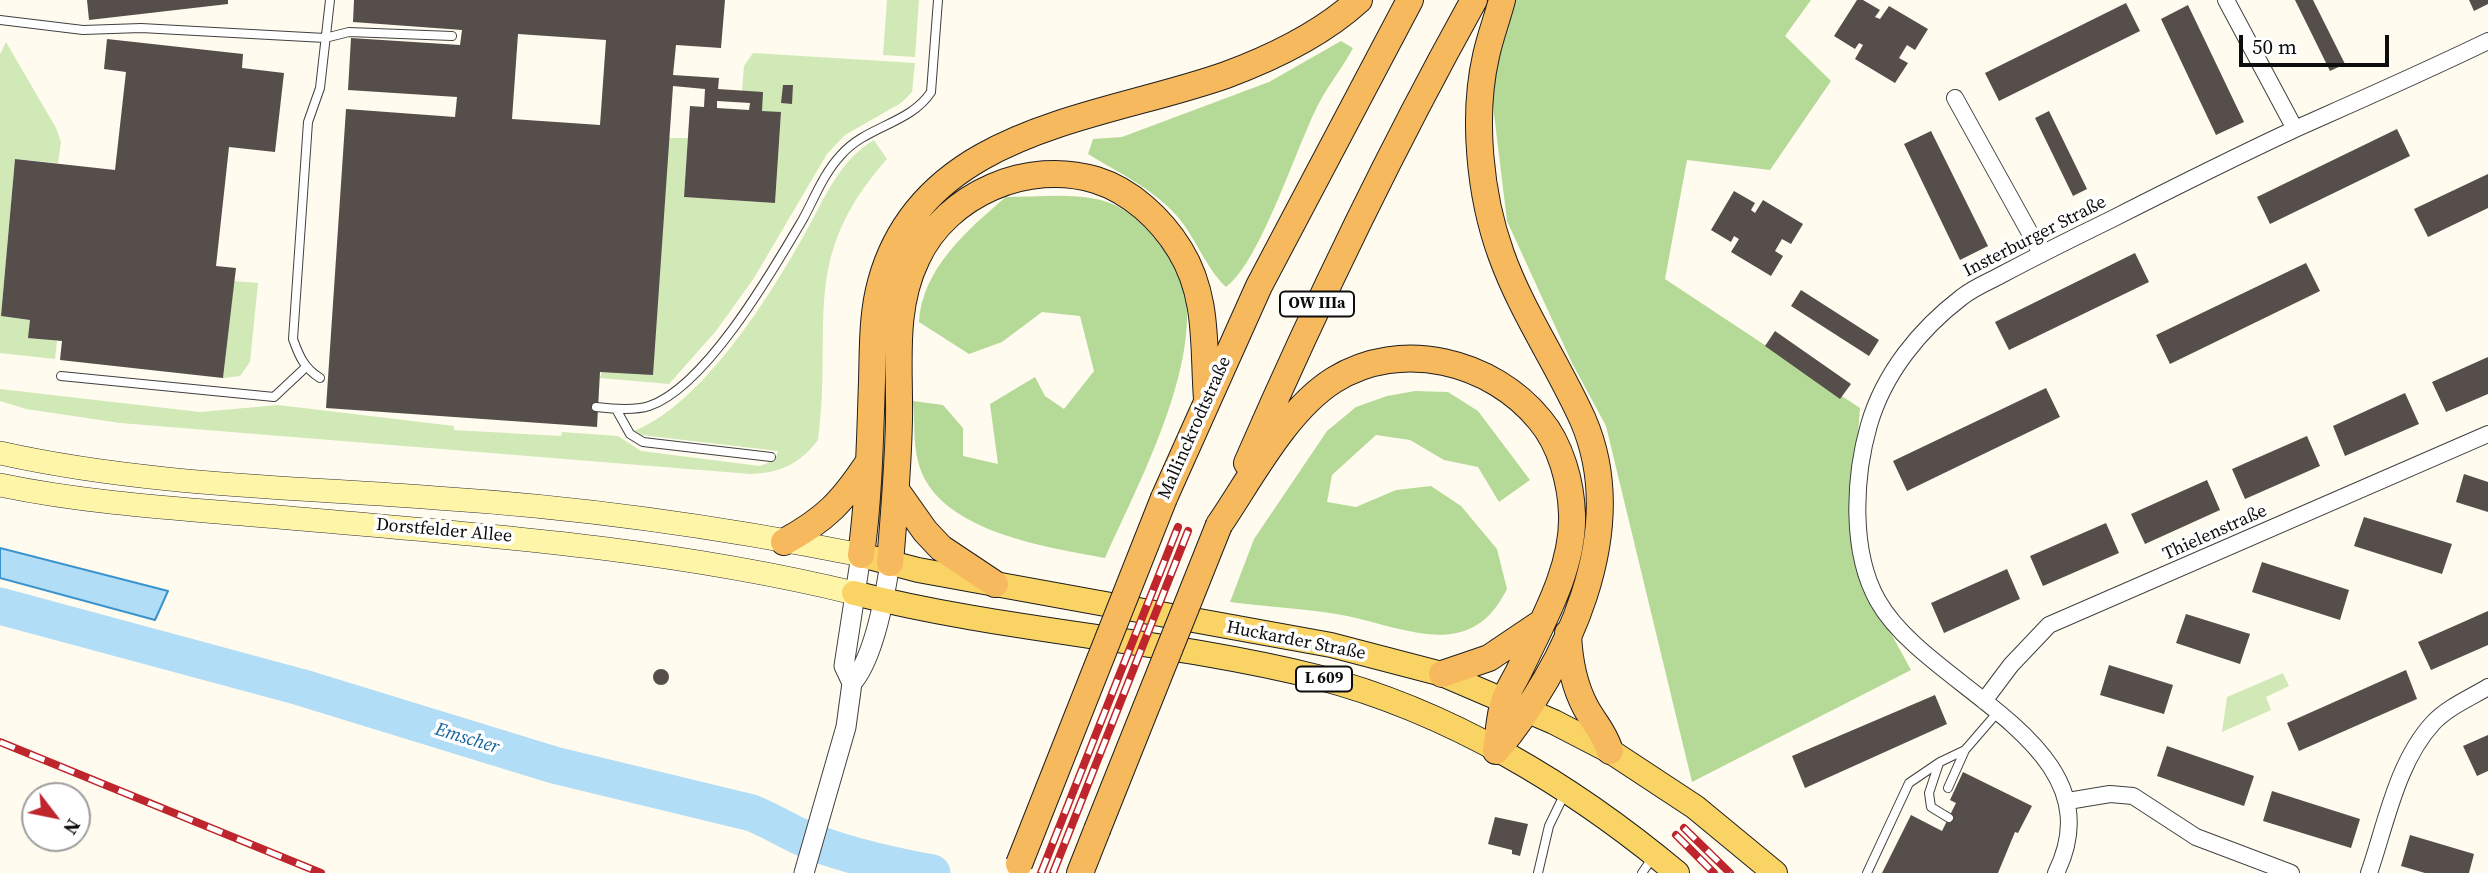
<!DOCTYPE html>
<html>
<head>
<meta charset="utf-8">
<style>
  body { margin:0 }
  #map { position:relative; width:2488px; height:873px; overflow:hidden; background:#fffbee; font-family:"Source Serif 4",serif }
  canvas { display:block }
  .north { position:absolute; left:21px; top:782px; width:70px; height:70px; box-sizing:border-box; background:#fff; border:2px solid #9e9e9e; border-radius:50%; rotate:122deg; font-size:19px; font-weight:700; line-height:28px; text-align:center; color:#0d0d0d }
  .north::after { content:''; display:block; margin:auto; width:24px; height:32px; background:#be252d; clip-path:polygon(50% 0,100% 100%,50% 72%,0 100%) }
  .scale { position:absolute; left:2239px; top:35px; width:150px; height:32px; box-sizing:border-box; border:4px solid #0d0d0d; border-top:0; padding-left:9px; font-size:21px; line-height:24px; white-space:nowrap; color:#0d0d0d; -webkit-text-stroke:5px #fff; paint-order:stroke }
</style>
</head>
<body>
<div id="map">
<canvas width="2488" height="873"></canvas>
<div class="north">N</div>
<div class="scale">50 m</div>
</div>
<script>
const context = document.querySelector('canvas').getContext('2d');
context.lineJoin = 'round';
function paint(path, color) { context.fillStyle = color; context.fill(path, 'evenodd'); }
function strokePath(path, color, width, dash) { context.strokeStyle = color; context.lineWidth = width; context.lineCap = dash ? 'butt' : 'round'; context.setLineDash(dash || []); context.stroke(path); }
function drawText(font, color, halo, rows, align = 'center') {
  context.font = font + ' "Source Serif 4",serif'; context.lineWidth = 7; context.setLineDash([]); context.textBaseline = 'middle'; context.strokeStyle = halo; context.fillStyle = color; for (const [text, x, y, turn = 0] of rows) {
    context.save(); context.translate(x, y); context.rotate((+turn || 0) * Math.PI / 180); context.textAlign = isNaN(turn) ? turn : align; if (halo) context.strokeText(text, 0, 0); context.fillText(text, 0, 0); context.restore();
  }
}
paint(new Path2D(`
  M 887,0 L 919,0 L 915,57 L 883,55 Z
  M 6,42 L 56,128 L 61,142 L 58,163 L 15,159 L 1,316 L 30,320 L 29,337 L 57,341 L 55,359 L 0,353 L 0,54 Z
  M 753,53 L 915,63 L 912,92 L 901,103 L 845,135 L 827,154 L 754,278 L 716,331 L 669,384 L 600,378 L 669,138 L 688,138 L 684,197 L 775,203 L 781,113 L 762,111 L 742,91 L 744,66 Z
  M 874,140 L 887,159 C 797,260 834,324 818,440 C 800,464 780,473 750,474 L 120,423 L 26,409 L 0,401 L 0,389 L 200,412 L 278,405 L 454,426 L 454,430 L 561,436 L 562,432 L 618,436 L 641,451 L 760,466 L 775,460 L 778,451 L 641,435 L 634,431 C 702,404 768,299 803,237 C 823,202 838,161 874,140 Z
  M 234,281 L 258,283 L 250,362 L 240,376 L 223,378 Z
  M 2283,673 L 2289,686 L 2266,697 L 2271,710 L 2222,732 L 2227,697 Z`), '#d1e9b7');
paint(new Path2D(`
  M 1516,0 L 1811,0 L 1785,36 L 1831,81 L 1770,170 L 1687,160 L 1665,279 L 1860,408 L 1852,512 L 1870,595 L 1911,670 L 1692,782 L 1606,426 L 1572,363 L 1507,221 L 1490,81 Z
  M 1341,41 L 1353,48 C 1343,67 1329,84 1319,103 C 1296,147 1261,261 1226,287 C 1205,267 1196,238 1177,216 C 1152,188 1119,173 1088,154 L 1093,139 L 1122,137 L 1269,82 Z
  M 1006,197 C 1034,197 1069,193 1096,199 C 1122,204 1141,221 1156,240 C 1164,251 1177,263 1181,275 C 1208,355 1138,484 1105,558 C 1046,547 934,531 918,461 C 913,442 915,420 913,401 L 943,405 L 963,428 L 963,456 L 998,464 L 990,404 L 1035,377 L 1045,396 L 1064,409 L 1094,371 L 1080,316 L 1042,312 L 1002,342 L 969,354 L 919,322 C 922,269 968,229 1006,197 Z
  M 1415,391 L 1448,392 L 1478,411 L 1530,480 L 1499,502 L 1478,467 L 1444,460 L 1410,440 L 1376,435 L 1332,475 L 1327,502 L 1356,507 L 1396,490 L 1431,486 L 1461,506 L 1497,549 L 1507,589 C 1471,662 1409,629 1347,616 C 1312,609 1267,607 1230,602 L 1254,539 L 1327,431 L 1356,407 L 1387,396 Z`), '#b5da97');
const water = new Path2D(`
  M 0,548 L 168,591 L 155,620 L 0,578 Z`);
paint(water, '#b2ddf6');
strokePath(water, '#3993cd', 2);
strokePath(new Path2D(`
  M 0,606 L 300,687 L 554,765 L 752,813 C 769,820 784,829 801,837 C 837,853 894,866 932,873`), '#b2ddf6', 37);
paint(new Path2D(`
  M 87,0 L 228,0 L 228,4 L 89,20 Z
  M 354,0 L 725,0 L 721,48 L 676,45 L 673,75 L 719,78 L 718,89 L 763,92 L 762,111 L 781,112 L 775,203 L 684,197 L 690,106 L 704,107 L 705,89 L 673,86 L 653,375 L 600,372 L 597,427 L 326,408 L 346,109 L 455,117 L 457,97 L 348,90 L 351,38 L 460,45 L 462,30 L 353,22 ZM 518,34 L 606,40 L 600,125 L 512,119 ZM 717,101 L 750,103 L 749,110 L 717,108 Z
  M 1857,0 L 1863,0 L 1880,10 L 1875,17 L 1880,19 L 1889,6 L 1928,29 L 1915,50 L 1907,45 L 1899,58 L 1908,63 L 1895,83 L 1855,59 L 1863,45 L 1859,43 L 1855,49 L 1834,36 Z
  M 2295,0 L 2313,0 L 2345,64 L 2330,71 Z
  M 2469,0 L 2488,0 L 2488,4 L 2474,11 Z
  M 2126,3 L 2140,31 L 1999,101 L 1985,73 Z
  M 2188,5 L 2244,122 L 2216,135 L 2161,19 Z
  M 107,39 L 243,54 L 242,68 L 284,73 L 275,152 L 229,147 L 216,266 L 236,268 L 223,378 L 60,360 L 62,341 L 28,338 L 30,320 L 1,316 L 15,159 L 115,170 L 126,72 L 104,69 Z
  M 783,85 L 793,85 L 792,104 L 781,103 Z
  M 2049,111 L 2087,189 L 2073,196 L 2035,118 Z
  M 2397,129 L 2410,156 L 2270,224 L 2257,197 Z
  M 1931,131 L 1988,246 L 1960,260 L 1904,144 Z
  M 2488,174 L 2488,208 L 2428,237 L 2414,209 Z
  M 1734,191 L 1755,203 L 1751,210 L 1755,213 L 1763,200 L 1803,224 L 1791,244 L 1782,239 L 1775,251 L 1783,256 L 1771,276 L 1731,252 L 1739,239 L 1734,236 L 1731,242 L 1711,230 Z
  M 2135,253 L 2149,282 L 2009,350 L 1995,322 Z
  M 2306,263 L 2320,291 L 2170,364 L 2156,335 Z
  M 1801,290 L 1879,340 L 1869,356 L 1791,306 Z
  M 1775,331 L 1851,384 L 1840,399 L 1765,346 Z
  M 2488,357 L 2488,394 L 2446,412 L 2432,382 Z
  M 2046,388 L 2060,417 L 1907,491 L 1893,461 Z
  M 2405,393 L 2419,424 L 2345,456 L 2333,426 Z
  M 2307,436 L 2320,466 L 2245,499 L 2232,469 Z
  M 2464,474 L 2488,482 L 2488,512 L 2456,502 Z
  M 2207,480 L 2220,510 L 2145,544 L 2131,514 Z
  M 2364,517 L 2452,544 L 2442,574 L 2354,546 Z
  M 2106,523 L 2119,553 L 2043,586 L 2030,556 Z
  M 2262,562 L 2349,590 L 2340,620 L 2252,592 Z
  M 2007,569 L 2020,599 L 1944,633 L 1931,603 Z
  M 2488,611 L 2488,645 L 2431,670 L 2418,642 Z
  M 2186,614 L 2250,634 L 2240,664 L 2176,643 Z
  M 2109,665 L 2173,685 L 2164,714 L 2100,695 Z
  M653 677a8 8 0 1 1 16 0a8 8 0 1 1-16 0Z
  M 2406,670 L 2417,699 L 2299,751 L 2287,723 Z
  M 1935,695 L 1947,724 L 1805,788 L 1792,756 Z
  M 2488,735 L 2488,771 L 2477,776 L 2463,746 Z
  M 2167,746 L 2254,776 L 2244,806 L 2157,776 Z
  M 1963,772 L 2032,806 L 2018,833 L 2015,832 L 1998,873 L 1882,873 L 1911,815 L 1942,831 L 1956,803 L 1950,800 Z
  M 2272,791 L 2360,819 L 2351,848 L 2263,821 Z
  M 1495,817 L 1528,824 L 1520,856 L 1512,854 L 1512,850 L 1488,844 Z
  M 2410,835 L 2474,854 L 2469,873 L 2425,873 L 2401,866 Z`), '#564e4a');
const service = new Path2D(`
  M 0,20 L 83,30 L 141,28 L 325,38 L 349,32 L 452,36
  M 61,376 L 274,397 L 306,367
  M 320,378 C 304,368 299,356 293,339 L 308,122 L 320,88 L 330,0
  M 596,407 C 613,409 634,411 649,406 C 706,387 773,270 803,219 C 815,197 824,173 841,155 C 866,126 910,124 931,92 L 938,0
  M 616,409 L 630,434 L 643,442 L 771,457
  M 1939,763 L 1929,793 L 1931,807 L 1949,818
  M 1948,788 L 1965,750
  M 1538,873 L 1549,826 L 1565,793
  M 1642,873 L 1653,857
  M 1867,873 L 1909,783 L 1940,762 L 1965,750 L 1997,713`);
const minor = new Path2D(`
  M 2226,0 L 2295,129
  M 1955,98 L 2041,253
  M 1984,701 L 2011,665 L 2049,625 L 2488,434
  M 2068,801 L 2110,794 L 2133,796 L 2196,837 L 2291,873
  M 2056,873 C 2120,744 1928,690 1878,601 C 1850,552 1854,477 1869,425 C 1884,373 1920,329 1962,297 C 1973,288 1988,282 2001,275 C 2037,256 2073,238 2110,220 C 2171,189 2233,158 2295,129 C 2360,100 2424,72 2488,41
  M 2369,873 C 2386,824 2397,762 2433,723 C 2448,707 2470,698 2488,687`);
const tertiary = new Path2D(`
  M 852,683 C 874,658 885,596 890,563
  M 804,873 L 846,727 L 852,683 L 844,666 L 861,555`);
const secondary = new Path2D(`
  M 0,453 C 143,485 290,487 436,498 C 578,507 721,527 861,555
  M 0,485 C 91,504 186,509 278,517 C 471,534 665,547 854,593`);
const primary = new Path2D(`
  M 861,555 L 918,570 L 1331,645 L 1442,674 L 1554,722 L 1610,751 L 1695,807 L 1775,873
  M 854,593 C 1006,632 1165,639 1317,677 C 1449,711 1573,786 1677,873`);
const trunk = new Path2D(`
  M 1247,463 C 1316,305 1390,151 1474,0
  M 896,490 L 925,531 L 941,548 L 995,584
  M 1164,498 L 1259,286 L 1410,0
  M 1219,525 C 1251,478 1286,410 1334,380 C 1401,338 1492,361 1540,420 C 1561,445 1571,483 1572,514 C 1574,568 1542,622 1520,669 C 1515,680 1507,691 1504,702 C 1499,717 1499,734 1496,750
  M 784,542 C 826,519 842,502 868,463
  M 861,555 C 869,498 870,439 872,381 C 873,348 872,314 881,282 C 923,128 1102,119 1226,75 C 1272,58 1323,33 1359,0
  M 890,563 C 894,515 898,468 899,420 C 900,365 892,309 917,258 C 947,194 1028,159 1096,180 C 1131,191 1161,219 1180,250 C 1209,297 1203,348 1207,399
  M 1568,633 C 1569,659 1574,686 1586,708 C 1596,726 1603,730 1610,751
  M 1442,674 L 1489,658 L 1538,625
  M 1496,751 C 1567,666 1631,531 1583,420 C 1558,364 1522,313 1501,254 C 1480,196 1472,117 1486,56 C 1490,37 1497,19 1502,0
  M 1080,873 L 1097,830`);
strokePath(service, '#404040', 10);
strokePath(minor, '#404040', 18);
strokePath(tertiary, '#404040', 21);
strokePath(secondary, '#2f2f2f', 24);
strokePath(primary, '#1e1e1e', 26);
strokePath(trunk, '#1e1e1e', 28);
strokePath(service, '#fff', 8);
strokePath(minor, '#fff', 16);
strokePath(tertiary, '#fff', 19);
strokePath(secondary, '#fff5a9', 23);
strokePath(primary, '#f9d464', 24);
strokePath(trunk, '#f7b95d', 26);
const rail = new Path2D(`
  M 0,742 L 321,873
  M 1684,828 L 1730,873
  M 1676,835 L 1714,873
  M 1041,873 L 1178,527
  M 1053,873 L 1188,531`);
strokePath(rail, '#be252d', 8);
strokePath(rail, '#fff', 5, [16]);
const trunkBridge = new Path2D(`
  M 1097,830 L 1219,525
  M 1019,864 L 1164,498`);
strokePath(trunkBridge, '#1e1e1e', 28, []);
strokePath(trunkBridge, '#f7b95d', 26);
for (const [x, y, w] of [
  [1317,304,74],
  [1324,679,56]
]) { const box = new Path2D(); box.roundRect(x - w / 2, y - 12.5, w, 25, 5); context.fillStyle = '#fff'; context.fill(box); strokePath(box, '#0d0d0d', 2); }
drawText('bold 16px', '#0d0d0d', null, [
  ["OW IIIa",1317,304],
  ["L 609",1324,679]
]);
drawText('18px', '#0d0d0d', '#fff', [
  ["Insterburger Straße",2035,237,-27],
  ["Mallinckrodtstraße",1195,428,-66],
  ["Dorstfelder Allee",444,531,5],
  ["Thielenstraße",2215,533,-24],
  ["Huckarder Straße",1296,641,11]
]);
drawText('italic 19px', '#16649f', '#fff', [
  ["Emscher",467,739,17]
]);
</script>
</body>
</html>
